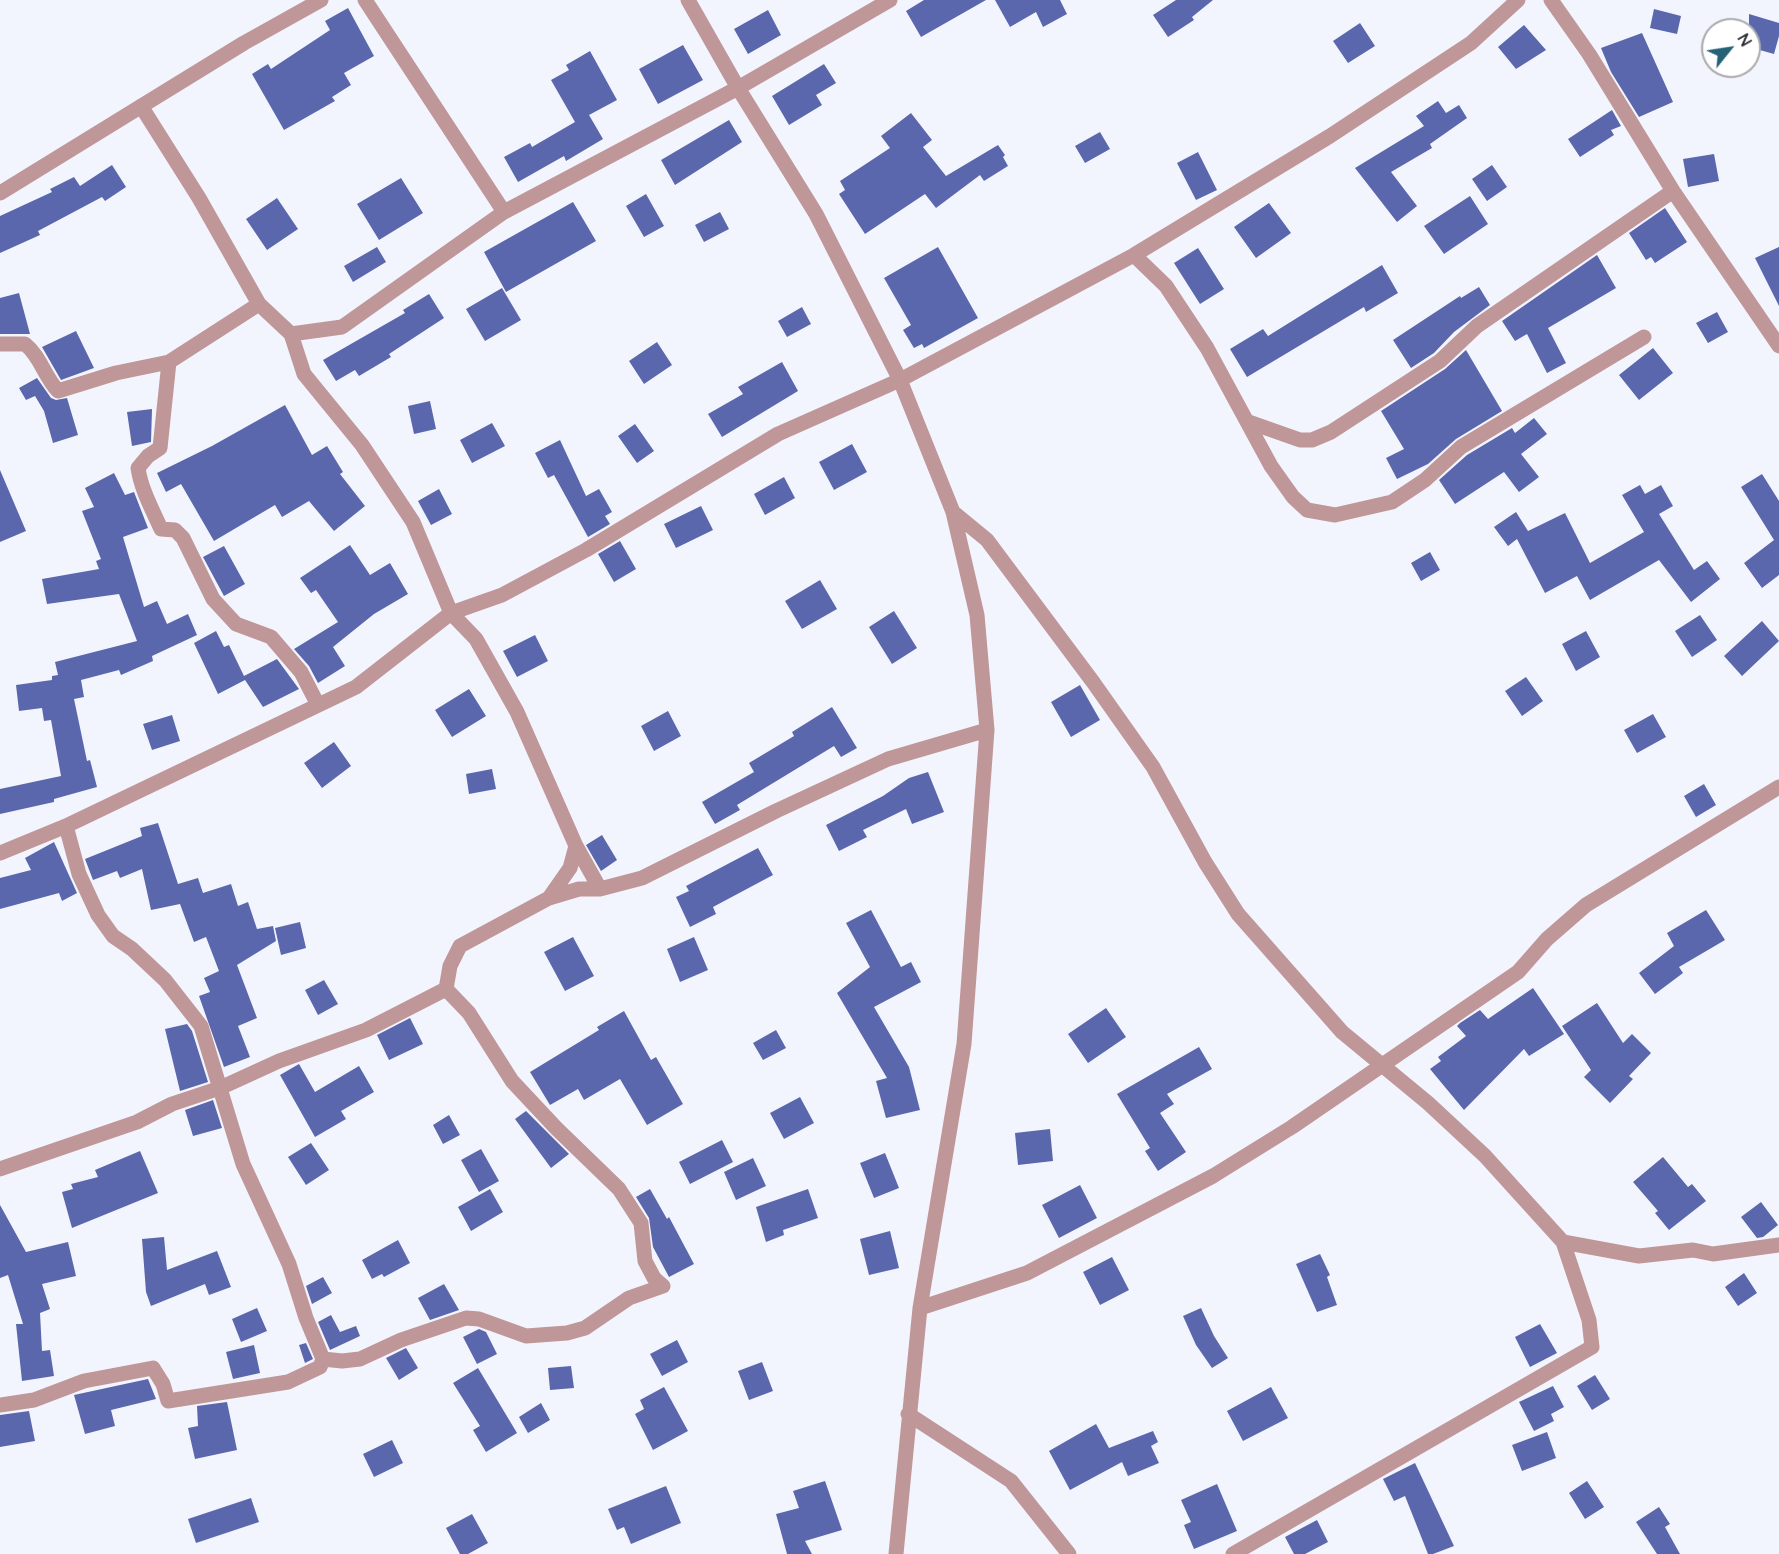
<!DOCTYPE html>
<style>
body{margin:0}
#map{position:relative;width:1779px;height:1554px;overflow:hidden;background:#f3f5fe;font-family:Quicksand,sans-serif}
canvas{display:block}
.north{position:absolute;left:1701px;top:18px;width:60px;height:60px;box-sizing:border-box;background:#fff;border:2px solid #aaaaac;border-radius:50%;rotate:60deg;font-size:16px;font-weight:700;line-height:24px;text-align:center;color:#2a2b2f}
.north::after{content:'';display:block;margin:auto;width:21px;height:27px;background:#246278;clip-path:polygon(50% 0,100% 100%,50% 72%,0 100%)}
</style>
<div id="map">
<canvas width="1779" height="1554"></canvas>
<div class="north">N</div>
</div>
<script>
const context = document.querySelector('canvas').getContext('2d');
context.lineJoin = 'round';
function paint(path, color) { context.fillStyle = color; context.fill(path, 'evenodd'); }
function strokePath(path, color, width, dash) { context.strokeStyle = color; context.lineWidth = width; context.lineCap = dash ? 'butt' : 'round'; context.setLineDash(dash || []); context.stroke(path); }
const building = new Path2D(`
 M924,0H986L921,37L906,11Z
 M995,0H1060L1067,14L1043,27L1036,12L1010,27Z
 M1176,0H1213L1192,17L1194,20L1168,37L1153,15Z
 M348,8L374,56L344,73L351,85L332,97L335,101L284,130L252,74L268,64L271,69L330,30L325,21Z
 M1654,9L1681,16L1677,34L1650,28Z
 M768,10L781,35L748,54L734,29Z
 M1749,14L1779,23V36L1774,54L1749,47Z
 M1360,23L1375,46L1348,63L1333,41Z
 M1524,25L1546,50L1516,69L1498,47Z
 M1642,33L1673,102L1639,117L1611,72L1601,48Z
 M683,45L703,80L658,104L639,69Z
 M590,51L617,100L589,115L603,139L566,161L564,156L518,182L504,157L530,143L532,147L575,122L551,80L569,70L566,65Z
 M824,64L836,83L816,95L822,105L789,125L772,96Z
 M1438,101L1446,113L1459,105L1467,118L1430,144L1432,148L1391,172L1417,206L1397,222L1355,168L1424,126L1416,116Z
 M1612,110L1621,126L1611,130L1614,135L1580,157L1568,139Z
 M911,113L932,140L923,147L946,176L998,145L1005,155L1003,157L1008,166L984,181L980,175L936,208L925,194L865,234L839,194L845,190L840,181L890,148L881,136Z
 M729,120L742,142L675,185L661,160Z
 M1100,132L1110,149L1085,163L1075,146Z
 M1198,152L1217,190L1196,200L1177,163Z
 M1714,154L1719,181L1688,187L1683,159Z
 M112,165L126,187L105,201L102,197L38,231L40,235L0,253V216L52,192L50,189L74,177L80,186Z
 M1492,165L1507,187L1487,201L1472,179Z
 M401,178L423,213L379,240L357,204Z
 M646,194L664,226L644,237L626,206Z
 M1470,196L1488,224L1444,254L1424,226Z
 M277,198L298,229L267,250L246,219Z
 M573,202L596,241L506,292L484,252Z
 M1269,203L1291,233L1256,258L1234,227Z
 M1665,208L1687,242L1655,263L1651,257L1646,260L1629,233Z
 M720,212L729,229L704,242L695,225Z
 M377,247L386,262L353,282L344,266Z
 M938,247L978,318L924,348L922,344L914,348L903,330L911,325L884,278Z
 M1779,247V306L1755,258Z
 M1198,248L1224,289L1200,304L1174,263Z
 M1597,255L1616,288L1548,328L1566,363L1547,373L1527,334L1515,341L1502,321Z
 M1382,265L1398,293L1366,312L1364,307L1247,377L1230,349L1263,329L1268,336Z
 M1479,287L1490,305L1454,332L1434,353L1411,368L1393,340L1460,296L1461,298Z
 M502,288L521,320L485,341L466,309Z
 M19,293L30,334H0V298Z
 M429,294L444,318L389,354L391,357L359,376L355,370L336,381L323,360L405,313L403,310Z
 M802,307L811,324L787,337L778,321Z
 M1717,312L1728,332L1708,343L1696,323Z
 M76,331L94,368L61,380L42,347Z
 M657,342L672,365L644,384L629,361Z
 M1653,348L1673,373L1639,400L1619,375Z
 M1466,350L1502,411L1456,439L1428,464L1397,479L1386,458L1404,449L1381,411L1445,369Z
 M782,362L798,391L722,437L708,414L743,394L738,387Z
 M37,378L51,398L56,400L67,398L78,435L53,443L44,411L35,396L26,400L19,388Z
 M430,401L436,429L414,434L408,406Z
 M285,405L312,455L327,446L343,472L340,474L365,506L334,531L309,501L282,517L275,505L214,541L181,484L166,492L157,473L212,446Z
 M152,409L151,442L132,446L127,412Z
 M1534,418L1547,434L1521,454L1539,477L1519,492L1504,472L1455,504L1439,480L1467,455L1512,428L1515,433Z
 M492,423L505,446L472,463L460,440Z
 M635,424L654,451L637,463L618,436Z
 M560,440L586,496L599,489L612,512L605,516L610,524L588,537L554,475L548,478L535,453Z
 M852,444L867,472L834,490L819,462Z
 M0,470L26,531L0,542Z
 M114,473L125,495L134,492L148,528L123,537L144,607L157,601L167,624L188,614L197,635L152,656L153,661L121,675L119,670L81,680L84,697L74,699L87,761L90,760L97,787L54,799V802L0,814V789L61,776L51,720L44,721L42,708L19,711L16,685L52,680V676L58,675L55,662L137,641L119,594L47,604L42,579L99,569L96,561L101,559L82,511L94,507L85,488Z
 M1762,474L1779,501V575L1762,588L1744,563L1774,540L1741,487Z
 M784,477L795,498L765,515L754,494Z
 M1640,485L1645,494L1661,485L1673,506L1659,514L1694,570L1707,561L1720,579L1691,602L1659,560L1590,600L1577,576L1545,593L1517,539L1508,546L1494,527L1516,512L1528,531L1565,513L1590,563L1644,532L1622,495Z
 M439,489L452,514L431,525L418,501Z
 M701,506L713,530L676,548L664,524Z
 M620,541L636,569L614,582L598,554Z
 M350,545L370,575L390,563L408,594L374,614L333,647L345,666L318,683L309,666L294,649L338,622L316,590L311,593L300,578Z
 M224,546L245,584L224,596L203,557Z
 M1430,552L1440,570L1421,581L1411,563Z
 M820,580L837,609L802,629L785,601Z
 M894,611L917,648L892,664L869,627Z
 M1700,615L1717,640L1692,657L1675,631Z
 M1762,621L1779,641L1742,676L1724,656Z
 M216,631L224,647L229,645L244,676L277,659L299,689L263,707L245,680L218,694L194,643Z
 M1586,631L1600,657L1576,671L1562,644Z
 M535,635L548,661L517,677L503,651Z
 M1526,677L1543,701L1522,716L1505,691Z
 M1080,685L1100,720L1071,737L1051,702Z
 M469,689L486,716L452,737L435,710Z
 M832,707L857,748L841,757L834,746L737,805L740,810L715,824L702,802L754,772L749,763L794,736L792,732Z
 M668,711L681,736L654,751L641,726Z
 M1653,714L1666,737L1637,753L1624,730Z
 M172,715L180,741L152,750L143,724Z
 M334,742L351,766L322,788L304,763Z
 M492,769L496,789L469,794L466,774Z
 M928,772L944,812L912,824L906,809L863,830L867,837L839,851L826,825L883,796L909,778Z
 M1704,784L1716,805L1696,817L1684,796Z
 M158,823L178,884L198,878L203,893L231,884L238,906L248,902L257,929L273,926L276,941L237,965L257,1018L238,1026L250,1057L224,1067L199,996L210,992L204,978L219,971L206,937L194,942L180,904L151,910L142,869L120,878L117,871L93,880L85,859L142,836L140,828Z
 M602,835L617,860L601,871L586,845Z
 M54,842L77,893L62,901L59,893L0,909V878L31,870L25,858Z
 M758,848L773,875L713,907L716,914L690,927L676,897L689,891L686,886Z
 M871,910L901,967L911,962L921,982L874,1007L909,1067L920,1110L886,1118L876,1081L887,1078L837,993L870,967L846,923Z
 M1706,910L1725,940L1679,967L1683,973L1655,994L1639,973L1674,946L1667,933Z
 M300,922L306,948L281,955L275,928Z
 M573,937L594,976L565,991L544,952Z
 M694,937L708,970L680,982L667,949Z
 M324,980L338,1004L318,1015L305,990Z
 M1533,988L1564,1034L1529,1056L1524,1049L1464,1110L1430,1069L1441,1061L1438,1057L1466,1036L1457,1026L1460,1023L1480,1010L1488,1019Z
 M1597,1003L1623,1043L1632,1034L1651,1053L1629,1076L1633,1079L1610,1103L1584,1077L1591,1070L1562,1026Z
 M1106,1008L1126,1037L1088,1063L1068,1034Z
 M624,1011L651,1060L656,1057L683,1104L647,1125L620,1079L584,1100L578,1089L550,1105L530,1072L599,1030L597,1027Z
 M410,1018L423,1044L389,1060L377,1035Z
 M187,1024L192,1031L208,1082L180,1091L165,1029Z
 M776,1030L786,1048L763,1060L753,1043Z
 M1199,1047L1212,1069L1167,1094L1174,1104L1160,1113L1186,1152L1158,1171L1145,1151L1150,1148L1117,1094Z
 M299,1064L315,1092L359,1066L374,1092L341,1111L346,1119L315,1137L280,1075Z
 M800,1097L814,1123L784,1139L770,1113Z
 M213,1100L222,1128L193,1136L185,1110Z
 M526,1111L569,1154L551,1168L515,1119Z
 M449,1115L460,1135L443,1144L433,1125Z
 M1050,1129L1053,1161L1018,1165L1015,1133Z
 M722,1140L733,1162L690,1184L679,1162Z
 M311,1143L329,1170L306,1185L288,1157Z
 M481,1149L499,1181L479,1192L461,1160Z
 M140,1151L158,1193L72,1228L62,1192L73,1189L71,1184L98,1177L95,1170Z
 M885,1153L899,1188L874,1198L860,1163Z
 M1663,1157L1688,1187L1692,1184L1706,1201L1669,1230L1655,1213L1658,1211L1633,1182Z
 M753,1158L766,1186L736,1200L724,1172Z
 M1080,1185L1097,1218L1059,1238L1042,1205Z
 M490,1189L503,1212L471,1231L458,1207Z
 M650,1189L667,1219L669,1217L694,1264L669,1277L653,1247L649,1218L636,1197Z
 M808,1189L818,1218L783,1230L784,1235L766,1242L756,1207Z
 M1761,1202L1778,1225L1763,1237L1757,1238L1741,1217Z
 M0,1205L26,1252L68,1242L76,1276L42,1284L50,1309L40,1313L42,1351L50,1350L54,1376L22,1381L16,1324H23L8,1275L0,1278Z
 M890,1231L899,1268L869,1275L860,1239Z
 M164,1237L167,1270L217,1251L231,1287L209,1295L205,1284L151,1306L146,1292L142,1239Z
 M398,1240L410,1263L384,1277L382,1274L372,1279L362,1260Z
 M1320,1254L1330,1275L1327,1277L1337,1305L1317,1312L1296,1264Z
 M1112,1257L1129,1290L1100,1305L1083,1272Z
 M1744,1273L1757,1293L1738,1306L1725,1287Z
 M323,1277L332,1293L312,1304L306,1286Z
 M444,1284L459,1310L430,1320L418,1298Z
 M257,1308L267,1331L241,1342L232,1319Z
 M1201,1308L1214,1336L1228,1358L1212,1368L1196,1345L1183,1316Z
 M331,1315L340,1332L356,1326L360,1336L330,1350L318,1322Z
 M1540,1324L1557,1353L1530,1367L1515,1337Z
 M479,1329L486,1332L497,1354L477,1364L463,1337Z
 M677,1340L688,1362L662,1376L650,1354Z
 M306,1343L313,1359L305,1363L299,1345Z
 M254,1345L260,1373L233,1379L226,1352Z
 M406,1348L418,1368L399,1380L386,1358Z
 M762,1362L773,1391L749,1400L738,1371Z
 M571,1366L574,1388L550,1390L548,1368Z
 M478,1368L517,1433L486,1452L473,1430L480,1426L453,1383Z
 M1595,1375L1610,1399L1592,1410L1577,1386Z
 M148,1379L156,1399L111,1410L115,1426L85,1434L74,1395Z
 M1553,1386L1564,1407L1551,1414L1554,1421L1534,1431L1519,1402Z
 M664,1387L688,1431L653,1450L635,1414L644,1409L640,1400Z
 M1271,1387L1288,1418L1243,1441L1227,1411Z
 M227,1402L237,1450L195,1459L188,1428L198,1426L197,1406Z
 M541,1403L550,1420L528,1433L519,1417Z
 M29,1411L35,1441L0,1447V1415Z
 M1096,1424L1109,1448L1153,1431L1158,1442L1151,1446L1159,1463L1128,1476L1122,1462L1070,1490L1049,1451Z
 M1547,1432L1556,1458L1522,1471L1512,1445Z
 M392,1440L403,1463L374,1477L363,1454Z
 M1415,1463L1454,1546L1433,1554H1428L1405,1496L1394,1501L1383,1479Z
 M825,1481L842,1530L805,1541L812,1554H787L776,1514L799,1508L793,1491Z
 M1587,1481L1604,1507L1585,1519L1569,1493Z
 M1217,1484L1237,1531L1194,1549L1184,1525L1191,1522L1181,1500Z
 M666,1486L681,1523L631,1544L624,1527L617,1530L608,1509Z
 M251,1498L259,1522L196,1543L188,1519Z
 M1659,1507L1670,1524L1665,1527L1680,1554H1657L1636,1522Z
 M472,1514L488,1543L468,1554H460L446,1528Z
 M1317,1520L1328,1542L1305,1554H1294L1285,1537Z`);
const minor = new Path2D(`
 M365,0L504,212
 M688,0L738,88L816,214L900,380L953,512L977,615L987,730L964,1044L920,1308L896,1554
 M1551,0L1589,54L1673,191L1779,346
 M141,106L199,198L259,304L291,334L304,374L362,445L413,522L451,613L476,639L517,712L576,846L600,889
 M0,193L244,43L321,0
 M1134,255L1166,286L1207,348L1271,466L1293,497L1307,510L1335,515L1392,502L1425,480L1461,447L1644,337
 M291,334L342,327L504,212L738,88L890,0
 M0,344H25C41,357 44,376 58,391L116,373L169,362L259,304
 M169,362L160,448L148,456L138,468C141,489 152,509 161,529L175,530L183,538L213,599L236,624L271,637L301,672L317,703
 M1249,422L1300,440H1312L1331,432L1440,361L1477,326L1673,191
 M953,512L987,540L1093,682L1153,767L1205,862L1238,914L1342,1032L1428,1103L1485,1156L1563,1242L1589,1320L1592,1347L1233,1554
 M0,853L66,826L356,687L451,613L502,595L586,550L778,434L900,380L1134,255L1330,136L1471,43L1518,0
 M549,898L570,868L576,846
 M446,989L469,1013L512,1081L556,1128L619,1189L641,1223L645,1261L654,1278L663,1286
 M0,1169L137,1122L172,1104L220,1088L279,1061L366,1030L446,989L450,966L460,946L549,898L579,889H600L642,878L776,811L888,759L987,730
 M1563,1242L1639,1256L1693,1250L1713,1254L1779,1245
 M920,1308L1027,1273L1213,1176L1292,1127L1518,972L1547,939L1586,905L1779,787
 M323,1359L342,1361L360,1359L401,1340L466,1318L479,1319L526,1336L567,1333L585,1328L629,1298L663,1286
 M0,1405L34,1400L84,1381L153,1368L163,1384L168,1401L288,1382L320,1367L323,1359L306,1318L289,1264L243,1164L201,1026L165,980L132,949L113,936L98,915L79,874L66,826
 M908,1414L1011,1481L1069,1554`);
paint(building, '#5a67ac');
strokePath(minor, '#c09798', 15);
</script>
